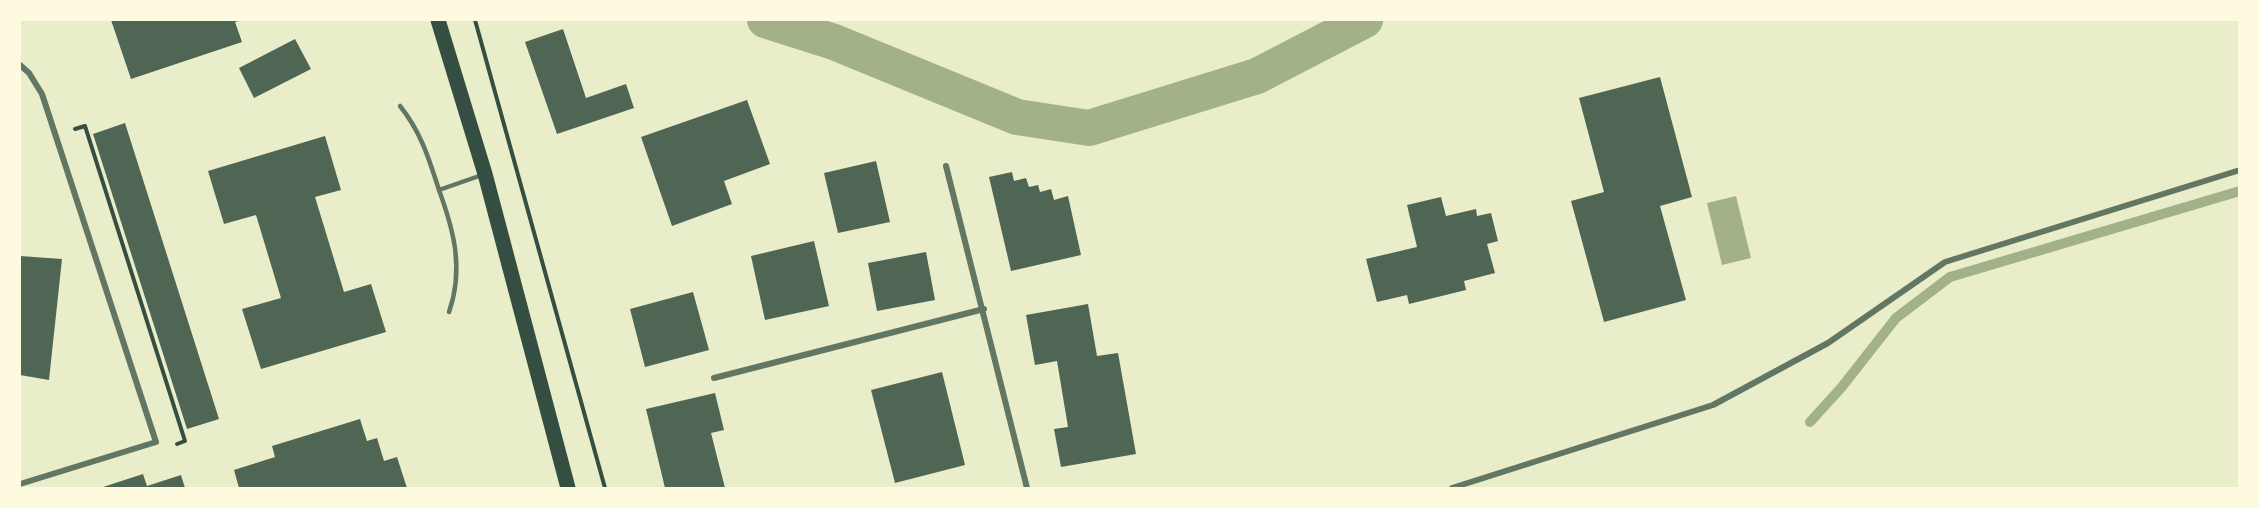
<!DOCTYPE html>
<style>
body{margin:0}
#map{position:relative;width:2259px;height:508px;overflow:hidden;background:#e9edc9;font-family:"Space Grotesk",sans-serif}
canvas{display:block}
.frame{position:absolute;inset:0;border:21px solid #fefae0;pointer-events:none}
</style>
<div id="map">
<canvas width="2259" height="508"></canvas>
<div class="frame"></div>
</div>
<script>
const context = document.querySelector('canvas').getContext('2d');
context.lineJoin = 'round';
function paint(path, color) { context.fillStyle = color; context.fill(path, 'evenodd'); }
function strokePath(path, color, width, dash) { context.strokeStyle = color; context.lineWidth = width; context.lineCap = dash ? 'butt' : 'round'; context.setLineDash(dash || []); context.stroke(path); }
const water = new Path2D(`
 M1736,196L1751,258L1722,265L1707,203Z`);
const stream = new Path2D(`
 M1810,422L1841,388L1896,318L1950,277L2240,191`);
const canal = new Path2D(`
 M765,20L834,42L1017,117L1089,128L1257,76L1365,20`);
const building = new Path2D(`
 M111,20H243L235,22L242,42L131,79Z
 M563,29L586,98L626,84L634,108L557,134L525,42Z
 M295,39L311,69L254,98L239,68Z
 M1660,77L1692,197L1660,206L1686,300L1604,322L1571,201L1604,192L1579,98Z
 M747,100L770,164L724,181L732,204L672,226L641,137Z
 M125,123L219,419L187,429L93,134Z
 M325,136L341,190L315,197L344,292L371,284L386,332L261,369L242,309L281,298L256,215L224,224L208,171Z
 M876,161L890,222L838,233L824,173Z
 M1012,172L1014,181L1026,178L1029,187L1038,185L1040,192L1051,189L1054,200L1068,196L1081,255L1011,271L989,177Z
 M1441,197L1446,216L1476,209L1477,216L1491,213L1498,241L1487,244L1495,273L1464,281L1466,290L1409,304L1407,295L1377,302L1366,259L1417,247L1407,205Z
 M814,241L829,306L765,320L751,256Z
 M926,252L935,300L877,311L868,263Z
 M20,256L62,259L49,380L20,375Z
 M693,292L709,350L645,367L630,309Z
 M1088,304L1097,356L1118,353L1136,454L1061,467L1054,429L1068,427L1057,361L1035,365L1026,315Z
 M942,372L965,465L895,483L871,390Z
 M715,393L724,430L711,433L725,488H665L646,409Z
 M360,419L367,441L377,438L384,461L397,457L407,488H239L234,470L275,457L272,446Z
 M143,474L147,486L181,475L185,488H100Z`);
const path = new Path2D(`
 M475,20L605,488
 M75,129L85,126L185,441L177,444`);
const service = new Path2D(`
 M400,106C421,132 429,159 439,190L482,175
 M439,190C454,231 464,269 449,312`);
const minor = new Path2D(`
 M20,65L29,73L42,94L156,442L20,484
 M946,166L1027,488
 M714,378L984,309
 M1452,488L1713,405L1828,343L1945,262L2240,170`);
const primary = new Path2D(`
 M438,20L485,174L568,488`);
paint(water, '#a3b18a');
strokePath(stream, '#a3b18a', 10);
strokePath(canal, '#a3b18a', 36);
paint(building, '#4f6655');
strokePath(path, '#344e41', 4);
strokePath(service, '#617663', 4.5);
strokePath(minor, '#617663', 6);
strokePath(primary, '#344e41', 15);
</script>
